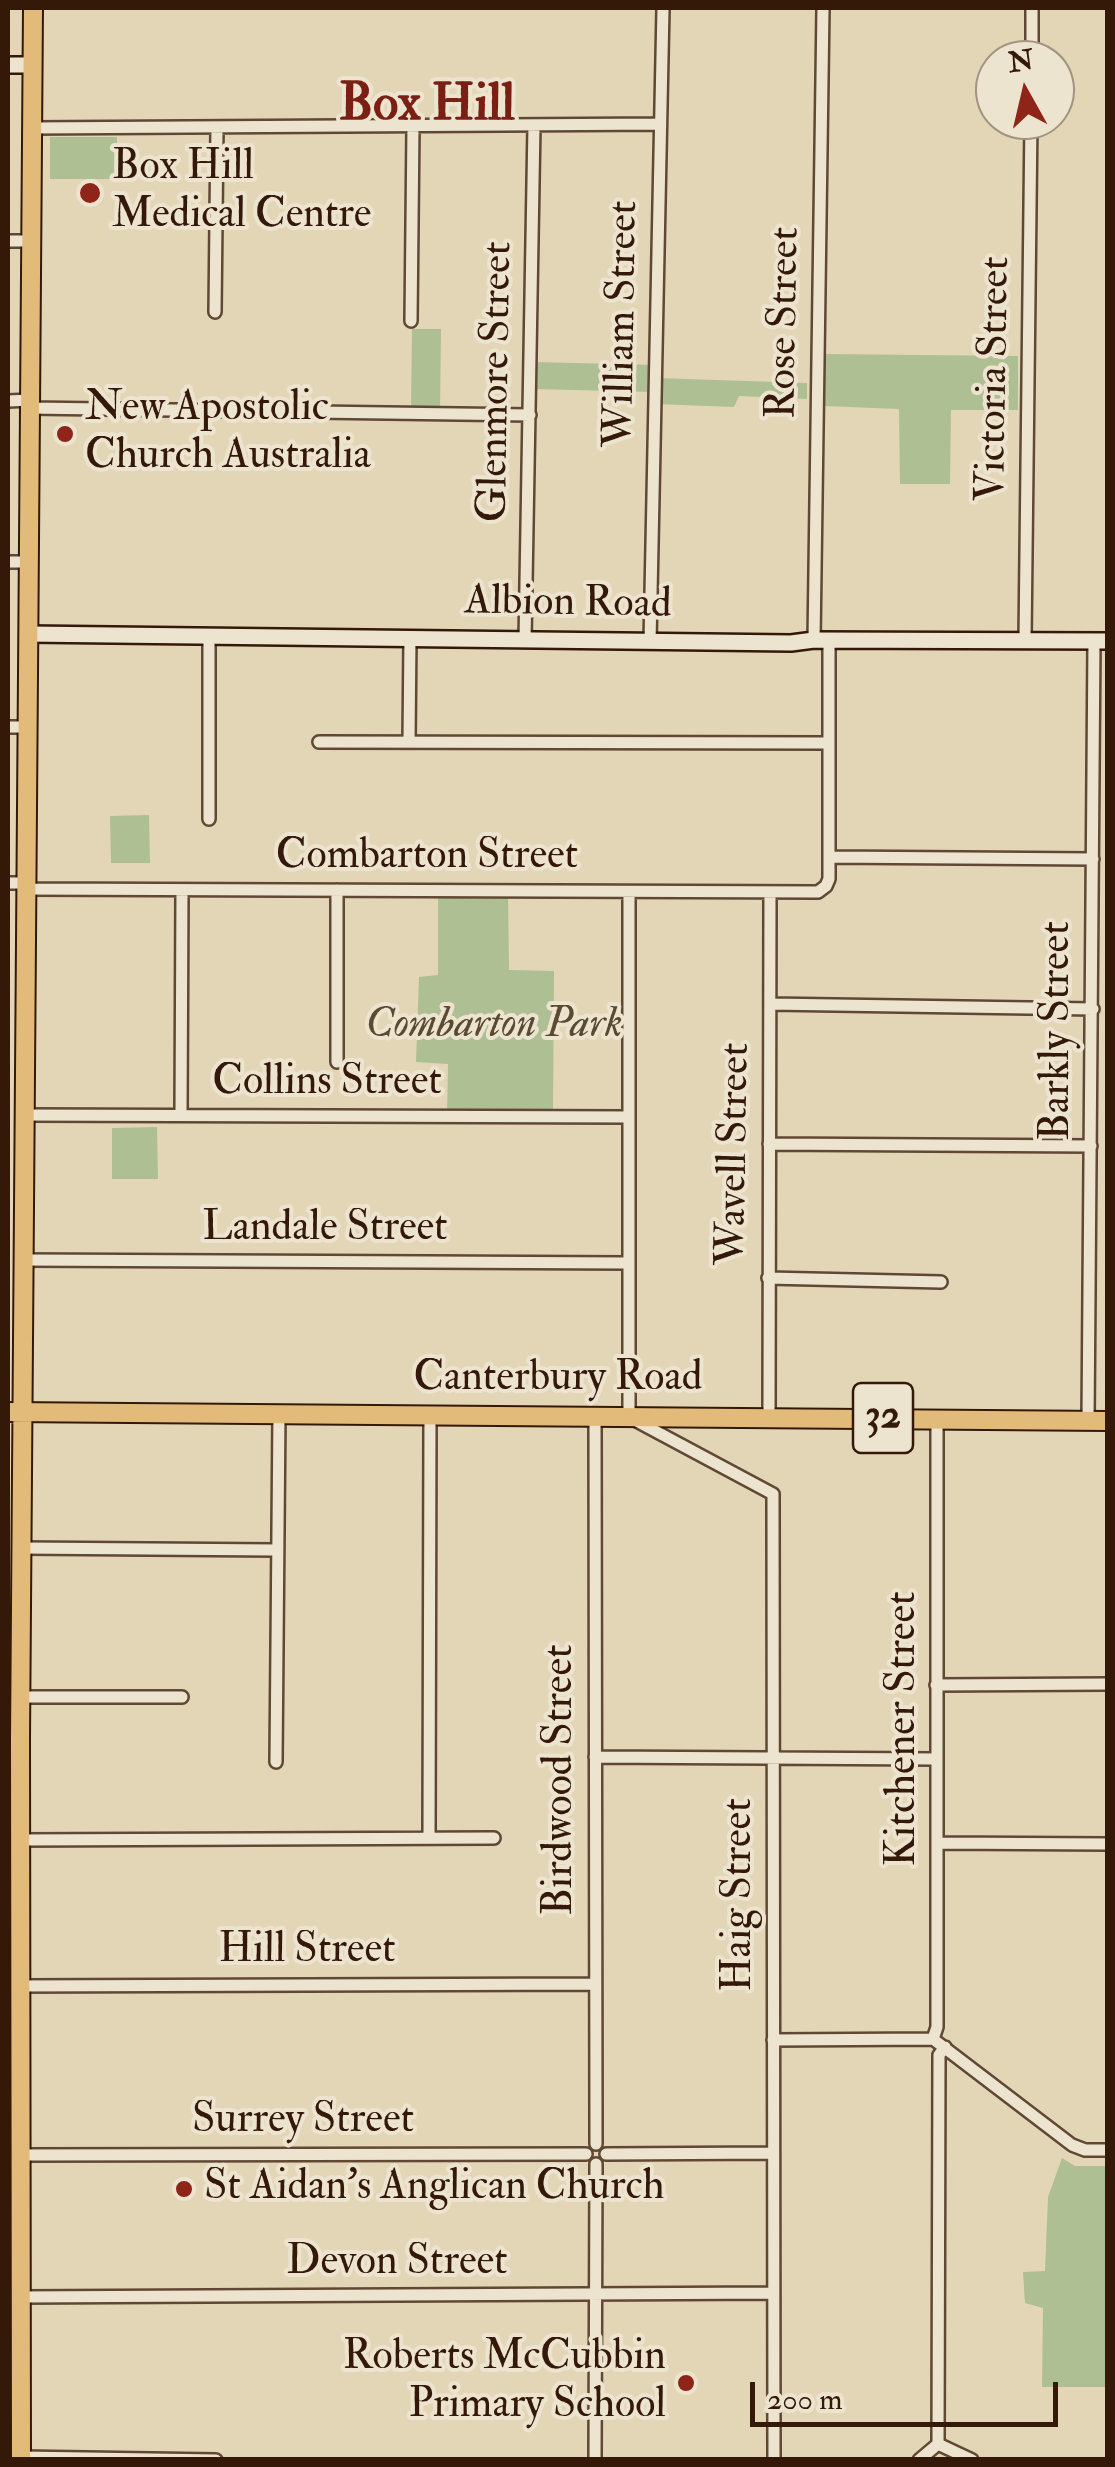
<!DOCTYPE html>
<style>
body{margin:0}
#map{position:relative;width:1115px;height:2467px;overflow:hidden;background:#e3d6b6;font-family:"IM FELL Double Pica",serif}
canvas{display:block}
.frame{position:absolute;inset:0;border:10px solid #341808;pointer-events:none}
.north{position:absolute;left:975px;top:40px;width:100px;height:100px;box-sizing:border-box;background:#ede4d0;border:2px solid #a39280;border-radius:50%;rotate:352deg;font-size:28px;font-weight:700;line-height:40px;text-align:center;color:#341808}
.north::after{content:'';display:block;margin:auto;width:35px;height:45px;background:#8f2418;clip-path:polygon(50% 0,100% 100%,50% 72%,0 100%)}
.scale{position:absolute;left:750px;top:2382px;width:308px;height:45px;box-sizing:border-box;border:5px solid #341808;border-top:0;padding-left:12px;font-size:30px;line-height:35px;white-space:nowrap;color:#341808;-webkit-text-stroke:8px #ede4d0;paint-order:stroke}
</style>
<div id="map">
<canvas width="1115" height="2467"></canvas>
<div class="frame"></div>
<div class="north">N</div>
<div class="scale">200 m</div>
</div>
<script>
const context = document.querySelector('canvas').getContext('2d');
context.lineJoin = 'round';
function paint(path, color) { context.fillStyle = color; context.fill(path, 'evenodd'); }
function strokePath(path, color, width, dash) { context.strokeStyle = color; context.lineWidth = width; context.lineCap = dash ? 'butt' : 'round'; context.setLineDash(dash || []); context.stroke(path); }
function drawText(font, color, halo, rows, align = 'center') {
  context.font = font + ' "IM FELL Double Pica",serif'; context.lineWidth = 8; context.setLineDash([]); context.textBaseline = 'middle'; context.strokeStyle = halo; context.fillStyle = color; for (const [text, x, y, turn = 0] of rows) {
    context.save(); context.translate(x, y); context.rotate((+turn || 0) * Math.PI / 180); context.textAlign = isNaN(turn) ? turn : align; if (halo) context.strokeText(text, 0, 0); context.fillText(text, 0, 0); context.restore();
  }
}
const green = new Path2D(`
 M50,137H117V179H50Z
 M412,329H441L440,411L411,410Z
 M825,354L1018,356V410H951L950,484H900L899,409L824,406Z
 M534,362L655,365L656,378L807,383V399L739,396L734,407L655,404L654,392L533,389Z
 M149,815L150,863H111L110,816Z
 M438,891H508L509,970L554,971L553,1117H447L448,1064L416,1062L419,977L438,975Z
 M157,1127L158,1179H112V1128Z
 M1062,2158L1075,2166H1107V2387H1042L1043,2308L1025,2303L1023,2272L1045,2271L1048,2197Z`);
const street = new Path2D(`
 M1032,60V8
 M31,128L660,124
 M8,241H31
 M215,312L217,127
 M411,321L413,126
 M8,401L30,400
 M30,408L530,415
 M8,562H28
 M1025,639L1031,120
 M525,640L534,125
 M814,640L823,8
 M650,642L663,8
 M8,727H28
 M319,742L828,743
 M409,742L410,637
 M209,819V637
 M829,857L1093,859
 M8,883H26
 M26,889L818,892L826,886L829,879V641
 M629,892V1417L773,1494L774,2460
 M770,1004L1093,1009
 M337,1062V890
 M25,1115L628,1117
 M181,1115L182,890
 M769,1144L1091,1146
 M23,1260L627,1263
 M768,1278L941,1282
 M595,1416L596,2144
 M769,1416L770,892
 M1088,1421L1094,641
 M21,1548L276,1550
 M936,1685L1108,1684
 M20,1697H182
 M595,1757L936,1759
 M276,1762L279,1413
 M429,1838L430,1414
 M19,1840L494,1838
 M938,1843L1108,1844
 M19,1986L595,1984
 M933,2039L937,2027V1418
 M773,2040L933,2039L1072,2145L1085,2150H1108
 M606,2154L773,2153
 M20,2155L586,2154
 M20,2297L773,2293
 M938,2444L939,2055L945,2047
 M938,2444L972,2460
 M21,2457L216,2460
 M595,2460L596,2164
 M919,2460L938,2444`);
const secondary = new Path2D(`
 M8,65H33
 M28,634L791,643L814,640L1108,641`);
const primary = new Path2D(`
 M8,1412L1108,1421
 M21,2460L20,1738L33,8`);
const markers = [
 [90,193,12,"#8f2418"],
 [65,434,10,"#8f2418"],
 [184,2189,10,"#8f2418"],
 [686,2383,10,"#8f2418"]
];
const shields = [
 [883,1418,60]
];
const shieldNames = [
 ["32",883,1418]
];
const poiNames = [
 ["Box Hill",112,169],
 ["Medical Centre",112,217],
 ["New Apostolic",85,410],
 ["Church Australia",85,458],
 ["St Aidan's Anglican Church",204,2189],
 ["Roberts McCubbin",666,2359,"right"],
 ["Primary School",666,2407,"right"]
];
const streetNames = [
 ["Rose Street",786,323,-89],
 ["William Street",624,324,-89],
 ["Victoria Street",996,379,-89],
 ["Glenmore Street",498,382,-89],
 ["Albion Road",568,605,1],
 ["Combarton Street",427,858],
 ["Barkly Street",1059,1031,-90],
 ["Collins Street",327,1084],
 ["Wavell Street",736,1154,-89],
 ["Landale Street",325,1230],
 ["Canterbury Road",558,1380],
 ["Kitchener Street",905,1729,-90],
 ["Birdwood Street",562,1780,-90],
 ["Haig Street",741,1895,-90],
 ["Hill Street",307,1952],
 ["Surrey Street",303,2122],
 ["Devon Street",397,2264]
];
const parkNames = [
 ["Combarton Park",494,1027]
];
const districtNames = [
 ["Box Hill",427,108]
];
paint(green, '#aebf93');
strokePath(street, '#604834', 16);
strokePath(secondary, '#341808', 20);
strokePath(primary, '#341808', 22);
strokePath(street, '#ede4d0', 11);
strokePath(secondary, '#ede4d0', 15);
strokePath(primary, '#e2bb7b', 18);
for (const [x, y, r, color] of markers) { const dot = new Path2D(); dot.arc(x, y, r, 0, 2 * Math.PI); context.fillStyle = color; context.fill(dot); strokePath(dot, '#ede4d0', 4); }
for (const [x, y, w] of shields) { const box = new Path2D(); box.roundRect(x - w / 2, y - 35, w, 70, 8); context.fillStyle = '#ede4d0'; context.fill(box); strokePath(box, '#341808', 2.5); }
drawText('bold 40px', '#341808', null, shieldNames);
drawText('42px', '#341808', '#ede4d0', poiNames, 'left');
drawText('42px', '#341808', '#ede4d0', streetNames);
drawText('italic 42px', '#594a32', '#ede4d0', parkNames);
drawText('bold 52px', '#7a1f14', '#ede4d0', districtNames);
</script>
